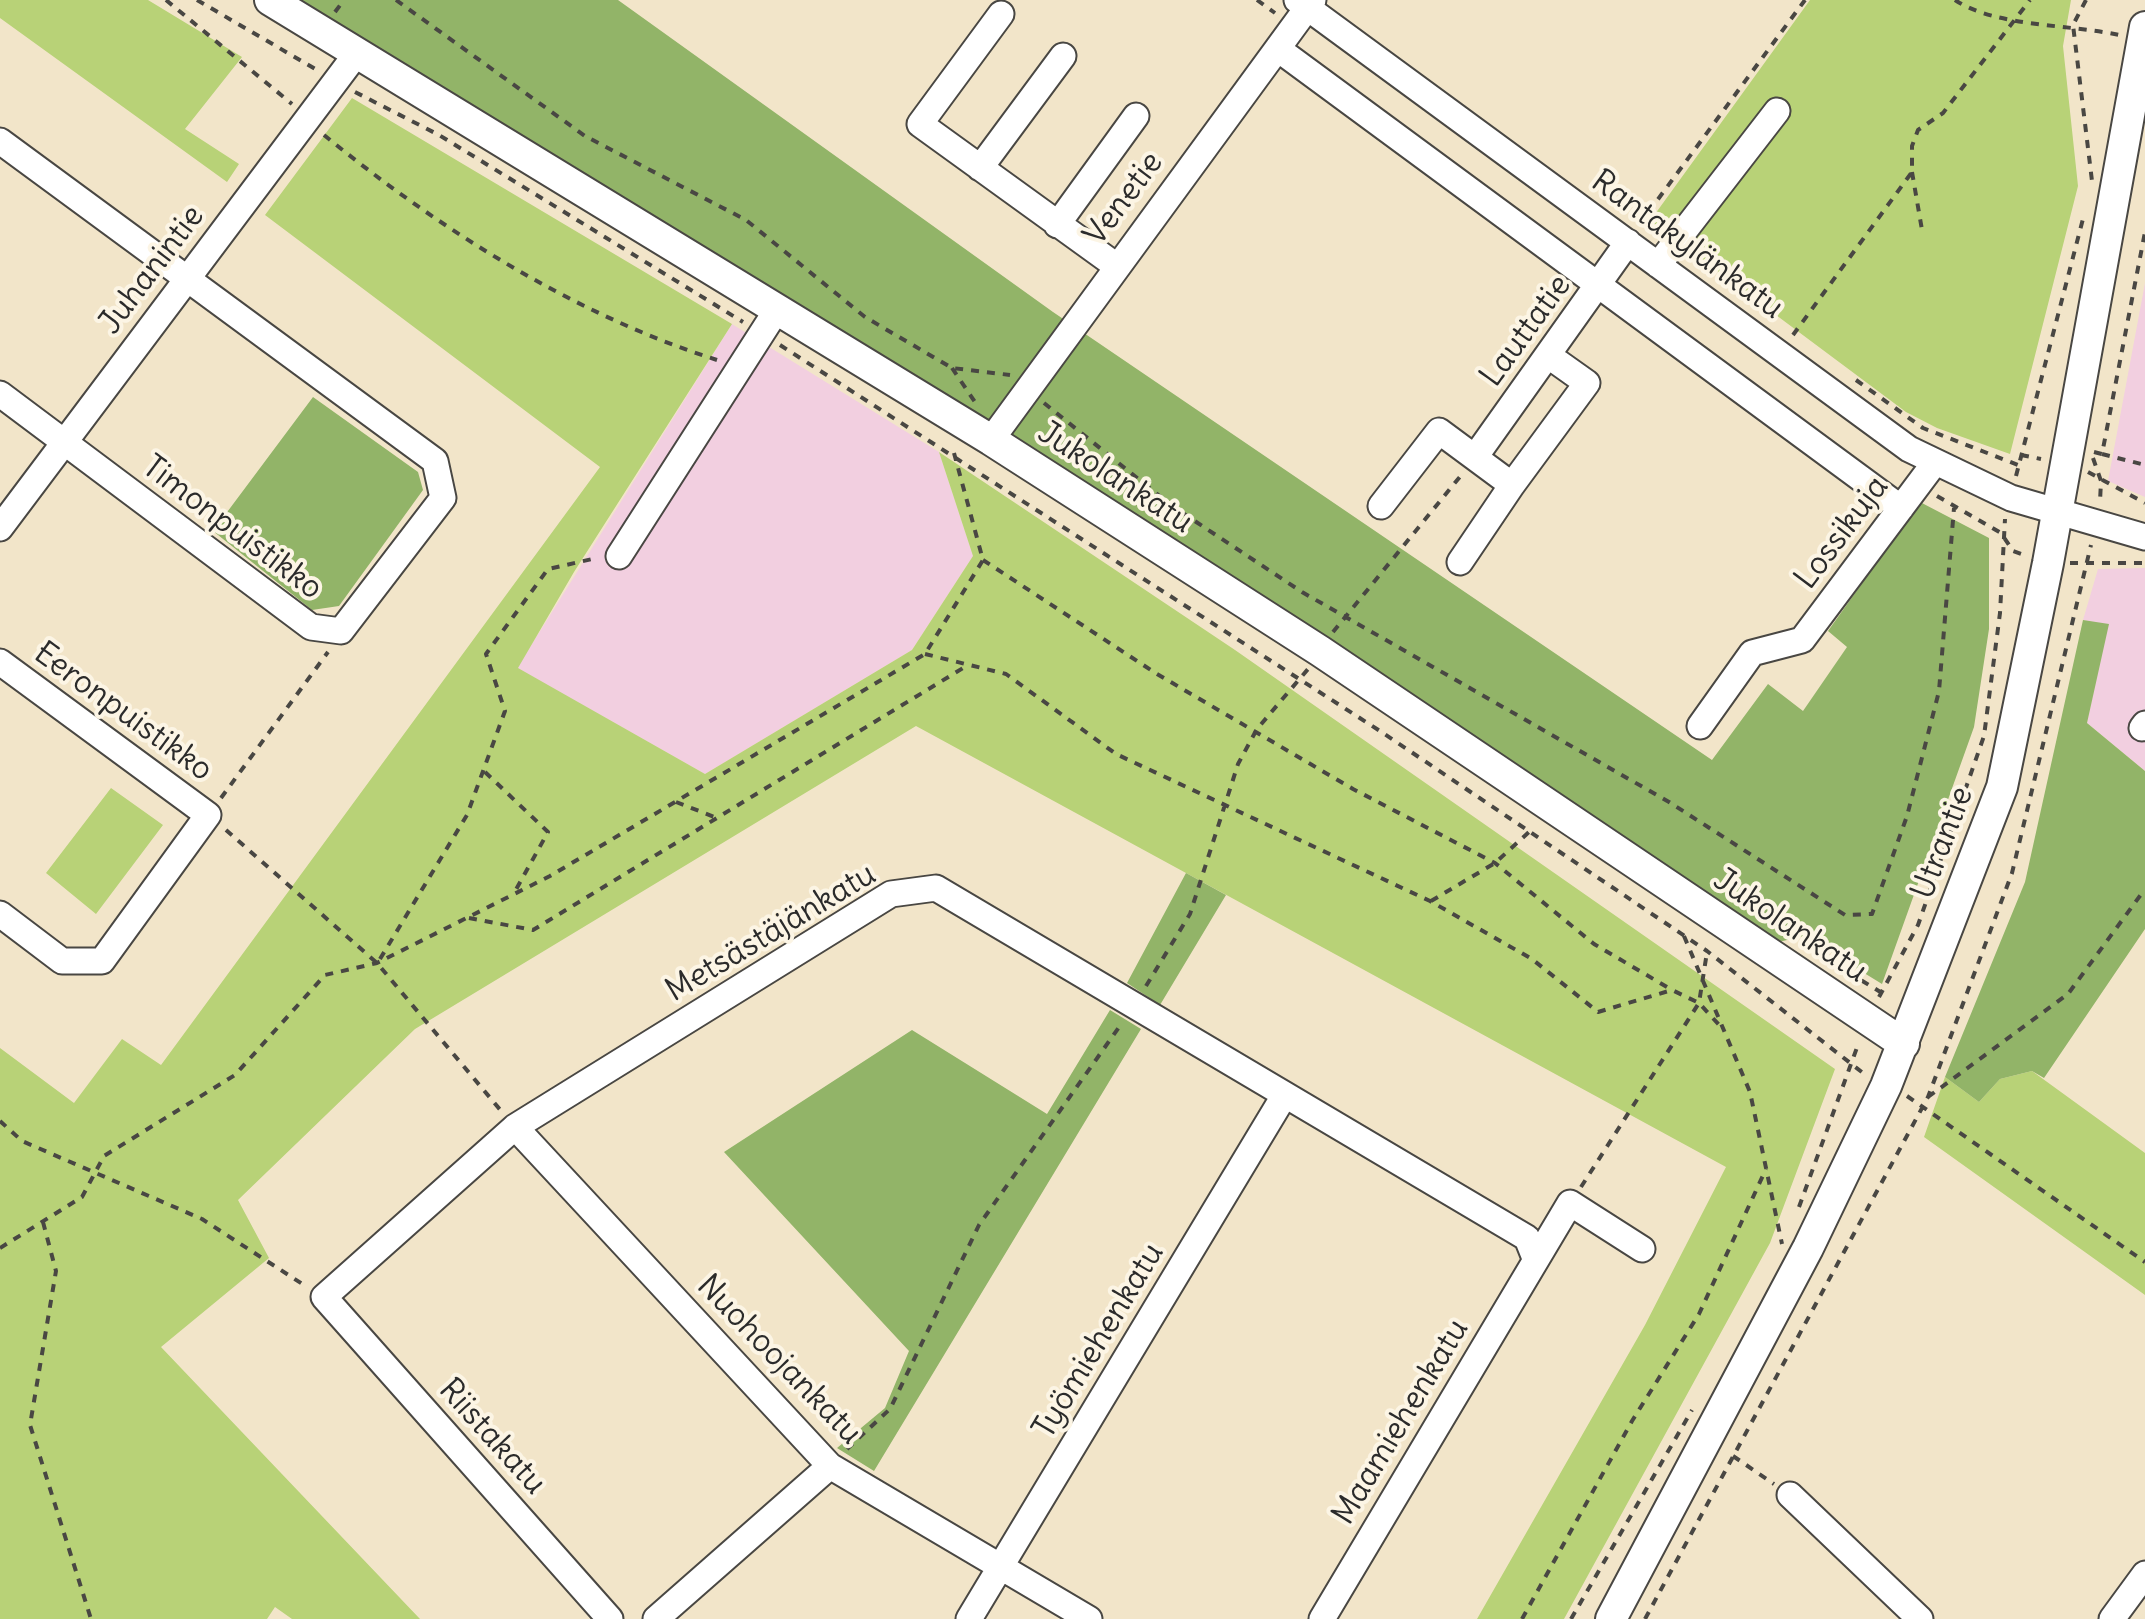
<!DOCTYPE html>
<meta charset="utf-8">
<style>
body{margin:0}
canvas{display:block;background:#f2e5c9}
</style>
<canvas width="2145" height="1619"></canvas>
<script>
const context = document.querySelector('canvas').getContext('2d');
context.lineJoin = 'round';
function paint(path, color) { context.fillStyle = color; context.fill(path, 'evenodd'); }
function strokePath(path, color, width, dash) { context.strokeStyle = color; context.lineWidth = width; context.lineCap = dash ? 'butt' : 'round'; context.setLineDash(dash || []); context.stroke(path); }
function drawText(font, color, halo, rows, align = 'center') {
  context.font = font + ' Delius,sans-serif'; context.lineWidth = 8; context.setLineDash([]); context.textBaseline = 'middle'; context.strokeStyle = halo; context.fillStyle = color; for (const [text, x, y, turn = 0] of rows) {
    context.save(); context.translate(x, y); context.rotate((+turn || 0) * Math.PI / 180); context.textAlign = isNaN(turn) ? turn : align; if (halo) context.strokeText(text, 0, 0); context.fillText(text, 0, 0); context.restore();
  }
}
const built = new Path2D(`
 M2145,283V497L2108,481Z
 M732,324L939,452L973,556L912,650L705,774L517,668Z
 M2145,568V771L2087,723L2108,625L2083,620L2098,569Z`);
const green = new Path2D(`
 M0,0H148L242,57L185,129L239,164L227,182L0,18Z
 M1810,0H2071L2063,46L2078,186L2010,454L1937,428L1906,412L1650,221Z
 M352,98L732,324L574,572L518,668L705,774L912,650L973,556L939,452L1235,650L1835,1069L1770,1243L1564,1619H1477L1645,1325L1726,1167L916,726L415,1029L238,1200L269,1258L161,1347L420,1619H292L275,1607L267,1619H0V1048L74,1103L122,1039L161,1065L600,467L265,215Z
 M111,788L163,825L96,914L46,873Z
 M2032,1071L2145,1153V1295L1924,1137L1945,1077L1979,1102L2000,1079Z`);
const forest = new Path2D(`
 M288,0H618L1053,312L1712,760L1768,684L1803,711L1847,647L1828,631L1920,502L1989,538V629L1974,727L1882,984L1804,936L1770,944Z
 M313,397L418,472L423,490L339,606L312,610L213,531Z
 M2083,620L2109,624L2087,723L2145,771V929L2044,1078L2032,1071L2000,1079L1979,1102L1945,1077L2025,882Z
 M1186,873L1226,895L1160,1005L1127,983Z
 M1110,1010L1141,1029L874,1471L837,1448L885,1408L909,1351L724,1152L912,1030L1047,1114Z`);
const path = new Path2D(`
 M166,0L292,104
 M197,0L317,70
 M396,0L585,136L746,220L865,317L952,368L1010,375
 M1257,0L1275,13
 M1955,0C1995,27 2069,24 2119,35
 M2086,0L2073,25L2092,181
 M335,12L344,0
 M355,92L439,135L743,322
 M324,135C439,229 575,315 717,360
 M1912,172L1922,230
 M1639,225L1805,0
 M1793,335L1912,172V146L1918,130L1943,113L2030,0
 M780,345L1380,731L1707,951L1863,1073
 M952,368L975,402
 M1856,380L1923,428L2018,465
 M1044,403L1172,506L1302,592L1669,802L1845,915L1872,914L1907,816L1939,691L1954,508
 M2094,452L2102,454L2145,232
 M2102,454L2145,465
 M2021,455L2041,459
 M2093,458L2101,481L2100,502
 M2088,472L2145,503
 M2016,476L2084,215
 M1937,496L2001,533L2013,551L2027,556
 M983,560L1157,674L1353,789L1495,863L1594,944L1672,990
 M2070,563H2145
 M1333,632L1463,473
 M925,654L1006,674L1116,754L1430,901L1532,959L1598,1012L1672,990L1699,1003L1721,1027
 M485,772L548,832L513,895
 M221,798L328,652
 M676,802L717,818
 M226,830L377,963L502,1112
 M1431,901L1495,863L1529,832
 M469,918L533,930L968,665
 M1684,936L1750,1092L1782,1244
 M1807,947L1882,993
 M380,959L467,815L505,711L486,654L548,569L597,558
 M1146,986L1190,914L1238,764L1257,729L1308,669
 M1879,997L1918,925L1984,736L2000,613L2005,519
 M1907,1096L2145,1262
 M1928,1097L2068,994L2145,889
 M0,1121L22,1141L202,1219L307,1287
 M1581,1187L1699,1003L1707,952
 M1799,1207L1859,1042
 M43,1222L56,1271L30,1425L91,1619
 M0,1248L82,1197L104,1156L235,1075L325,975L377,963L550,876L925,654L983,560L954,453
 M847,1449L890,1409L979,1225L1122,1023
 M1733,1456L1774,1484
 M1522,1619L1632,1421L1699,1314L1766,1169
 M1571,1619L1692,1410
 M1645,1619L1928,1097L2012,873L2091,545`);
const minor = new Path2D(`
 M1297,0L1909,449L2011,498L2145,537
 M1001,14L920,124L1115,265
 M1278,49L1901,508
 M0,141L435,461L443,498L341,631L311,627L0,394
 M980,168L1063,56
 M1057,225L1136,116
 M1658,265L1777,111
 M991,440L1313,0
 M1475,457L1628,242
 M1381,506L1439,431L1512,485L1587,383L1549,356
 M0,528L357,53
 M619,556L778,308
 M1460,562L1512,485
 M0,662L208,815L102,961H62L0,914
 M1700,726L1752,653L1802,640L1933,465
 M2142,728L2145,724
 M515,1127L830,1466L1089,1619
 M1790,1495L1920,1619
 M610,1619L324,1297L515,1127L891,894L936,888L1527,1238L1535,1258
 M656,1619L830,1466
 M969,1619L1284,1096
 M1322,1619L1570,1203L1642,1249
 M2112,1619L2145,1574`);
const major = new Path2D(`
 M270,0L991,440L1320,651L1904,1044
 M1611,1619L1808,1248L1886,1086L2002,787L2048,563L2145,27`);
const streetNames = [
 ["Venetie",1124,199,-53],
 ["Rantakylänkatu",1687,245,36],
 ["Juhanintie",152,270,-53],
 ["Lauttatie",1526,331,-54],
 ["Jukolankatu",1115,478,33],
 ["Timonpuistikko",232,528,37],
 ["Lossikuja",1842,533,-53],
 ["Eeronpuistikko",123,712,36],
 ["Utrantie",1943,843,-69],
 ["Jukolankatu",1790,926,34],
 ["Metsästäjänkatu",771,933,-31],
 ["Työmiehenkatu",1099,1341,-59],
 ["Nuohoojankatu",779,1360,46],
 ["Maamiehenkatu",1401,1422,-59],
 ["Riistakatu",492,1437,48]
];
paint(built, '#f2cfe0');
paint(green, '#b8d277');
paint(forest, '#92b468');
strokePath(minor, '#494743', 29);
strokePath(major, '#494743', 34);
strokePath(path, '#494743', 4, [8, 8]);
strokePath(minor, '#fff', 25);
strokePath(major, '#fff', 30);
drawText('32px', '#2b2b2b', '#fcf5e5', streetNames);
</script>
